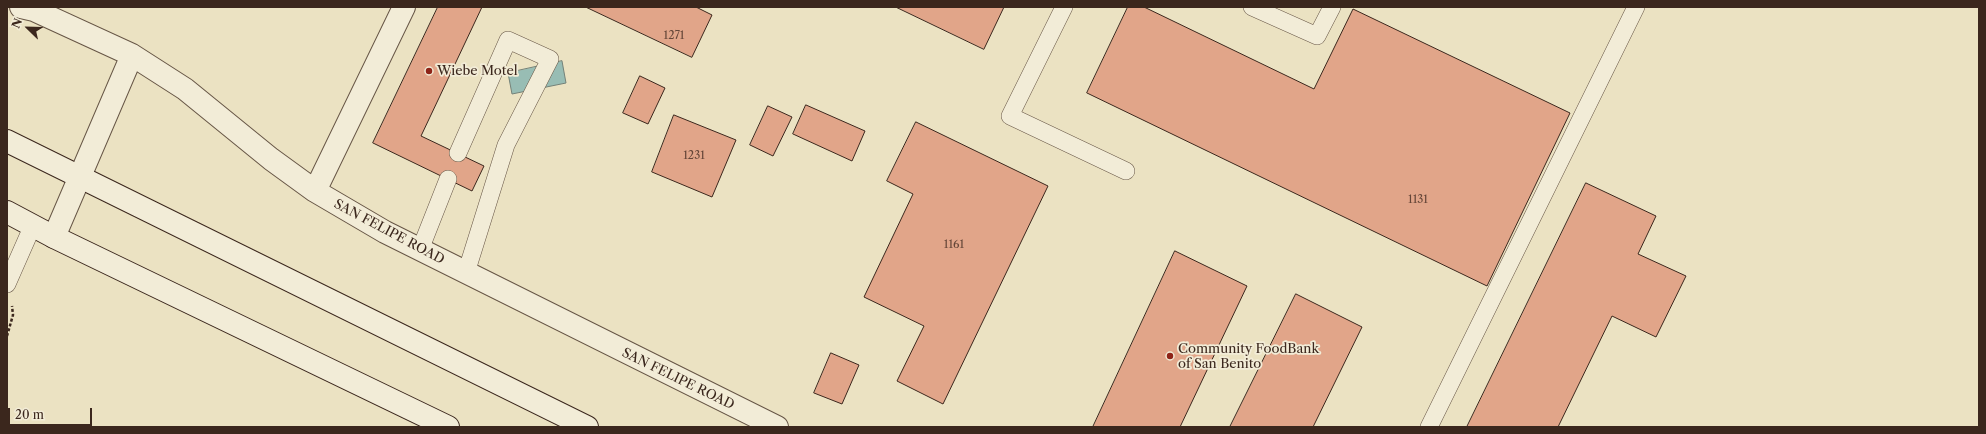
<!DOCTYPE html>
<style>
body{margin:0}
#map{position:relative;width:1986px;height:434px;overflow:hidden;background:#ebe2c2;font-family:"Libre Caslon Text",serif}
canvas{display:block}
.frame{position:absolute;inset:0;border:8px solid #3b271d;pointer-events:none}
.north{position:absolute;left:8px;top:8px;width:40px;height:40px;-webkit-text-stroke:3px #f2ecd7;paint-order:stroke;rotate:293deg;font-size:11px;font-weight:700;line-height:16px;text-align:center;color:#3b271d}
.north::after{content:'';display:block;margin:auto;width:14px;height:18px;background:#3b271d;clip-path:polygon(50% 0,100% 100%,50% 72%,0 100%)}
.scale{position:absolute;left:8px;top:408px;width:84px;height:18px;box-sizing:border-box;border:2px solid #3b271d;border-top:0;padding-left:5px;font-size:12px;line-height:14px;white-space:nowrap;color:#3b271d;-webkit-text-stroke:3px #f2ecd7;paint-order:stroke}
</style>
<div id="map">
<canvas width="1986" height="434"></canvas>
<div class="frame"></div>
<div class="north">N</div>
<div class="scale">20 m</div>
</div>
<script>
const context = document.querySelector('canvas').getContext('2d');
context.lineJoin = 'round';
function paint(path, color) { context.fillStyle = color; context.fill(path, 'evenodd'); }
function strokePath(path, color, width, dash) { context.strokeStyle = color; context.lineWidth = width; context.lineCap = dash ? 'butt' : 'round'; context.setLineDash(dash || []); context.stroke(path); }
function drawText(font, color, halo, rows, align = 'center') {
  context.font = font + ' "Libre Caslon Text",serif'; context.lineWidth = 3.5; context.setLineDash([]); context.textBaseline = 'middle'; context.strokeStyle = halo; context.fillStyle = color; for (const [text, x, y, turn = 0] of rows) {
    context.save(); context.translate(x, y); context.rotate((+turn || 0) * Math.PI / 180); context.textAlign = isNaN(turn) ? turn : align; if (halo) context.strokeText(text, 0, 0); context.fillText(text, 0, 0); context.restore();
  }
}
const water = new Path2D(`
 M562,61L566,83L512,94L508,73Z`);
const building = new Path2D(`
 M438,7H482L421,136L484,166L472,191L373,143Z
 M586,7H696L712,15L692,57Z
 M896,7H1004L984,49Z
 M1128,7H1144L1314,89L1353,9L1570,113L1487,286L1087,93Z
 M640,76L665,88L648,124L623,113Z
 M806,105L865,131L852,161L793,134Z
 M768,106L792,117L773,156L750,145Z
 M674,115L736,140L712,197L652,172Z
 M916,122L1048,186L943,404L897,381L924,326L864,297L913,194L887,181Z
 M1586,183L1656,216L1638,254L1686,276L1656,337L1612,316L1558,427H1467Z
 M1175,251L1247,286L1180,427H1093Z
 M1296,294L1362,327L1313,427H1230Z
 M831,353L859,365L842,404L814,393Z`);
const path = new Path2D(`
 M7,336L13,315L12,306`);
const service = new Path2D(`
 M1064,7L1010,116L1126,171
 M1252,7L1317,36L1332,7
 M458,153L508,40L550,59L506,145L466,273
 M420,250L448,179
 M7,284L33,225
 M1429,427L1636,7`);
const minor = new Path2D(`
 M21,7L34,10L132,55L185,89L271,159L315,191L385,232L777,427
 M315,191L404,7
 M54,237L132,55`);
const secondary = new Path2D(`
 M7,141L587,427
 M7,212L54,237L448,427`);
const markers = [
 [429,71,4,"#8f2418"],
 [1170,356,4,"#8f2418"]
];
const numberNames = [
 ["1271",674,36],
 ["1231",694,156],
 ["1131",1418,200],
 ["1161",954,245]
];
const poiNames = [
 ["Wiebe Motel",437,71],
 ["Community FoodBank",1178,349],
 ["of San Benito",1178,364]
];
const streetNames = [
 ["SAN FELIPE ROAD",389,232,28],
 ["SAN FELIPE ROAD",678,379,26]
];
paint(water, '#98bdb4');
strokePath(water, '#738178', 1);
paint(building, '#e1a589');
strokePath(building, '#3b271d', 1);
strokePath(service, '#675646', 18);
strokePath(minor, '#675646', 24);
strokePath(secondary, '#3b271d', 24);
strokePath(path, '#3b271d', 2.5, [3, 2]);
strokePath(service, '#f2ecd7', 17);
strokePath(minor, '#f2ecd7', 22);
strokePath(secondary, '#f2ecd7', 22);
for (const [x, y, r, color] of markers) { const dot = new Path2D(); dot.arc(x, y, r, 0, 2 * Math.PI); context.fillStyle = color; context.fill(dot); strokePath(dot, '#f2ecd7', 1.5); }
drawText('11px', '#644638', null, numberNames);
drawText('13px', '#3b271d', '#f2ecd7', poiNames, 'left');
drawText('13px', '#3b271d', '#f2ecd7', streetNames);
</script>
